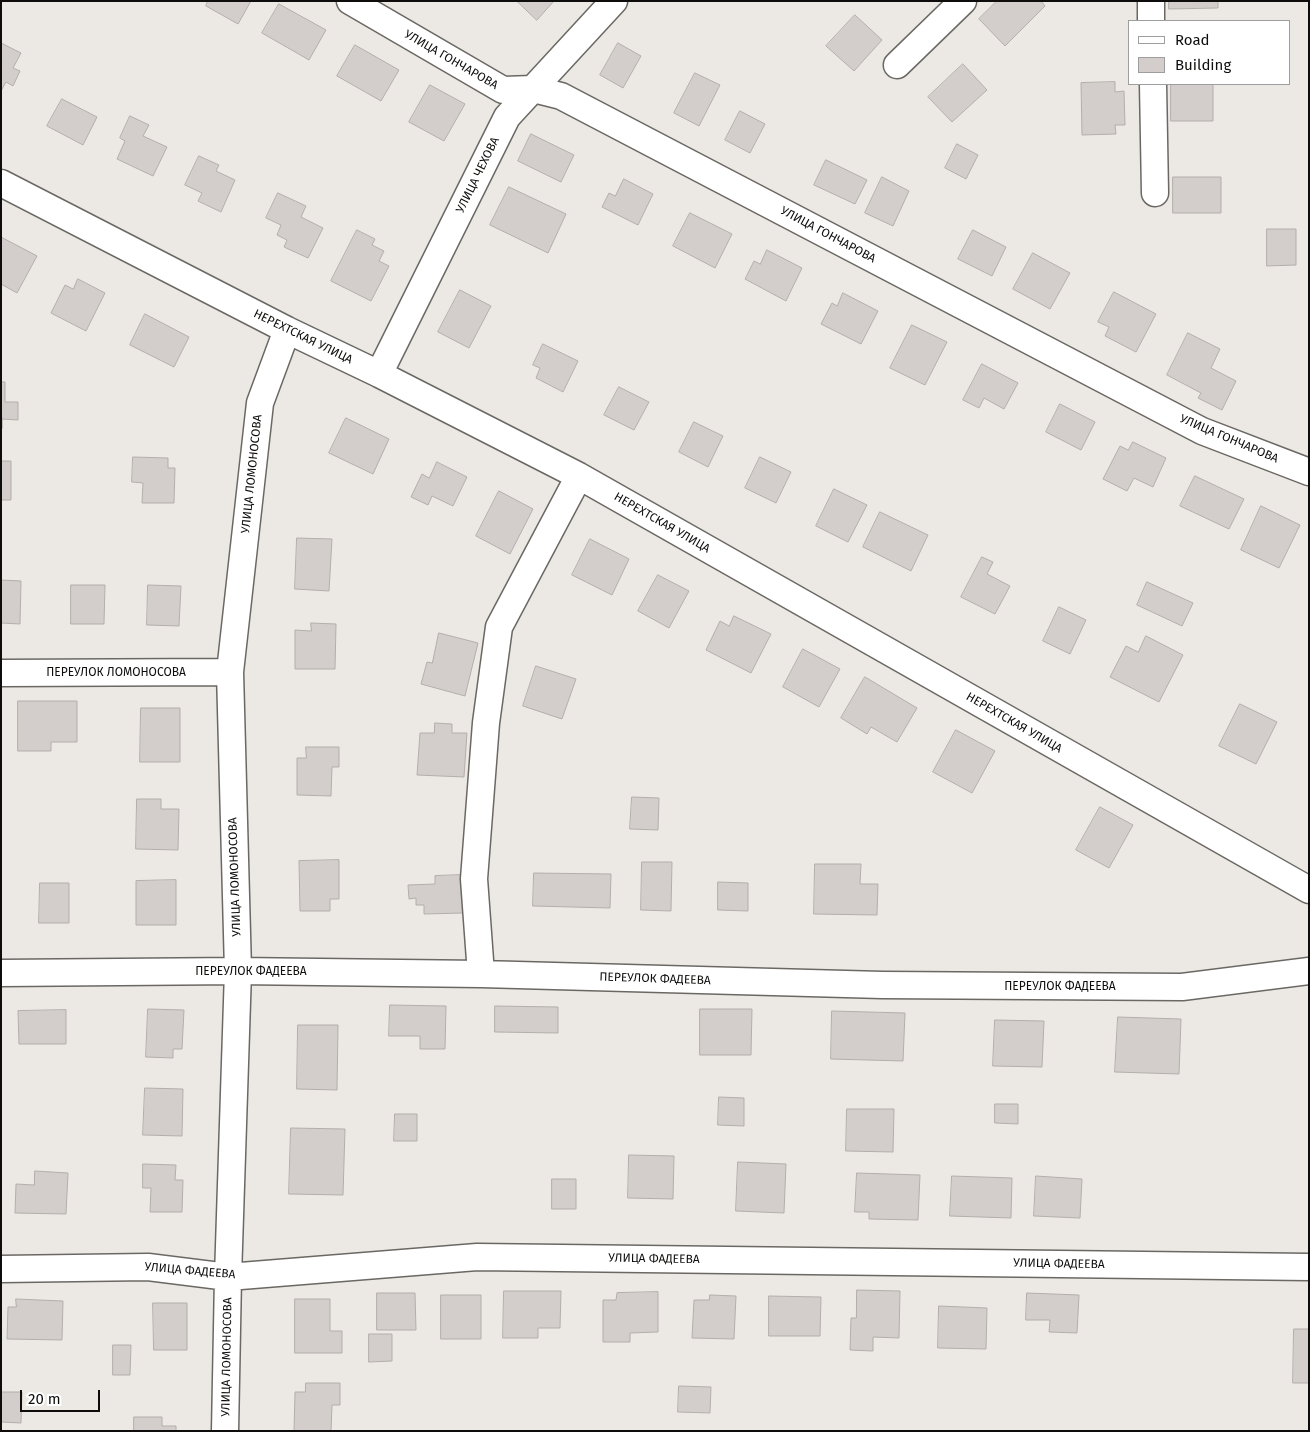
<!DOCTYPE html>
<meta charset="utf-8">
<style>
body{margin:0}
#map{position:relative;width:1310px;height:1432px;overflow:hidden;background:#ece9e4;font-family:"Fira Sans",sans-serif}
canvas{display:block}
.frame{position:absolute;inset:0;border:2px solid #0e0d0c;pointer-events:none}
.legend{position:absolute;left:1128px;top:20px;width:162px;height:65px;box-sizing:border-box;background:#fff;border:1px solid #9f9e9e;margin:0;padding:6px 9px;list-style:none;font-size:15px;color:#0e0d0c}
.legend li{display:flex;align-items:center;gap:10px;height:25px}
.legend b{width:25px;border:1px solid #9f9e9e}
.scale{position:absolute;left:20px;top:1390px;width:80px;height:22px;box-sizing:border-box;border:2px solid #0e0d0c;border-top:0;padding-left:6px;font-size:15px;line-height:18px;white-space:nowrap;color:#0e0d0c;-webkit-text-stroke:4px #fff;paint-order:stroke}
</style>
<div id="map">
<canvas width="1310" height="1432"></canvas>
<div class="frame"></div>
<ul class="legend">
<li><b style="height:6px;background:#fff"></b>Road</li>
<li><b style="height:14px;background:#d3cecb"></b>Building</li>
</ul>
<div class="scale">20 m</div>
</div>
<script>
const context = document.querySelector('canvas').getContext('2d');
context.lineJoin = 'round';
function paint(path, color) { context.fillStyle = color; context.fill(path, 'evenodd'); }
function strokePath(path, color, width, dash) { context.strokeStyle = color; context.lineWidth = width; context.lineCap = dash ? 'butt' : 'round'; context.setLineDash(dash || []); context.stroke(path); }
function drawText(font, color, halo, rows, align = 'center') {
  context.font = font + ' "Fira Sans",sans-serif'; context.lineWidth = 4; context.setLineDash([]); context.textBaseline = 'middle'; context.strokeStyle = halo; context.fillStyle = color; for (const [text, x, y, turn = 0] of rows) {
    context.save(); context.translate(x, y); context.rotate((+turn || 0) * Math.PI / 180); context.textAlign = isNaN(turn) ? turn : align; if (halo) context.strokeText(text, 0, 0); context.fillText(text, 0, 0); context.restore();
  }
}
const building = new Path2D(`
 M208,1H251L238,24L206,6Z
 M517,1H554L537,20Z
 M997,1H1041L1045,6L1005,46L979,19Z
 M1169,1H1218V8L1169,9Z
 M279,4L326,30L309,60L262,33Z
 M855,15L882,40L854,71L826,46Z
 M1,43L21,53L13,68L20,71L13,86L6,82L1,91Z
 M618,43L641,56L623,88L600,75Z
 M355,45L399,70L381,101L337,76Z
 M963,64L987,90L952,122L928,97Z
 M695,73L720,85L699,126L674,113Z
 M1115,82V92L1124,91L1125,125H1115L1116,134L1082,135L1081,83Z
 M1171,84H1213V121H1171Z
 M430,85L465,104L444,141L409,122Z
 M62,99L97,117L83,145L47,126Z
 M740,111L765,124L750,153L725,140Z
 M130,116L149,125L143,136L167,147L153,176L117,159L125,141L120,138Z
 M531,134L574,155L561,182L518,161Z
 M957,144L978,155L966,179L945,168Z
 M199,156L219,165L216,171L235,180L221,212L198,201L202,193L185,185Z
 M826,160L867,180L855,204L814,185Z
 M882,177L909,191L893,226L865,213Z
 M1173,177H1221V213H1173Z
 M624,179L653,194L638,225L602,207L609,193L615,196Z
 M509,187L566,214L548,253L490,225Z
 M278,193L306,206L301,217L323,228L308,258L284,247L287,240L277,235L281,225L266,218Z
 M690,213L732,234L715,268L673,246Z
 M1267,229H1296V265L1267,266Z
 M357,230L375,239L372,245L384,251L379,261L389,266L371,301L331,281Z
 M973,230L1006,247L992,276L958,259Z
 M1,237L37,256L17,293L1,284Z
 M767,250L802,268L786,301L745,279L754,261L760,264Z
 M1033,253L1070,273L1050,309L1013,289Z
 M78,279L105,293L86,331L51,313L65,285L73,289Z
 M460,290L491,306L469,348L438,332Z
 M1114,292L1156,314L1136,352L1105,336L1109,327L1098,322Z
 M843,293L878,311L861,344L821,324L832,303L837,306Z
 M145,314L189,337L174,367L130,345Z
 M912,325L947,342L925,385L890,368Z
 M1188,333L1220,349L1211,368L1236,381L1222,410L1198,398L1201,393L1167,375Z
 M543,344L578,361L563,392L536,378L540,368L533,365Z
 M982,364L1018,383L1004,409L984,398L979,408L963,400Z
 M1,382H5V402H18V420L2,419V428Z
 M619,387L649,402L634,430L604,415Z
 M1060,404L1095,422L1081,450L1046,432Z
 M346,418L389,439L373,474L329,453Z
 M694,422L723,436L708,467L679,452Z
 M1133,442L1166,458L1153,487L1134,478L1127,491L1103,479L1120,446L1128,450Z
 M133,457L168,458V468H175L174,503H142L143,483L132,482Z
 M760,457L791,472L776,503L745,488Z
 M1,461H11V500H1Z
 M437,462L467,477L453,506L432,496L428,505L411,497L422,474L429,478Z
 M1195,476L1244,499L1229,529L1180,506Z
 M834,489L867,505L848,542L816,526Z
 M499,491L533,509L510,554L476,536Z
 M1261,506L1300,525L1279,568L1241,550Z
 M880,512L928,535L911,571L863,547Z
 M297,538L332,539L329,591L295,589Z
 M590,539L629,559L612,595L572,575Z
 M982,557L993,562L987,574L1010,586L995,614L961,597Z
 M658,575L689,591L669,628L638,611Z
 M1,580L21,581L20,624L1,623Z
 M1147,582L1193,603L1182,626L1137,605Z
 M71,585H105L104,624H71Z
 M148,585L181,586L179,626L147,625Z
 M1059,607L1086,620L1070,654L1043,641Z
 M734,616L771,634L751,673L706,650L720,621L729,626Z
 M311,623L336,624L335,669H295V630L311,631Z
 M439,633L478,643L465,696L421,684L427,662L432,663Z
 M1146,636L1183,655L1159,702L1110,677L1126,646L1138,652Z
 M803,649L840,669L819,707L783,687Z
 M536,666L576,679L562,719L523,706Z
 M865,677L917,708L897,742L871,727L867,734L841,718Z
 M18,701H77V742H51V751H18Z
 M1240,704L1277,722L1256,764L1219,746Z
 M141,708H180V762H140Z
 M435,723L452,724V733H467L464,777L417,775L420,733H434Z
 M956,730L995,751L972,793L933,772Z
 M306,747H339V767H332L331,796L297,795V758H306Z
 M632,797L659,798L658,830L630,829Z
 M137,799H161V809H179L178,850L136,849Z
 M1100,807L1133,825L1109,868L1076,850Z
 M339,860V899H330V911H300L299,861Z
 M642,862H672L671,911L641,910Z
 M815,864H861L860,884H878L877,915L814,914Z
 M534,873L611,874L610,908L533,906Z
 M461,875L463,913L424,914V905H416V898L409,899L408,885L435,884V876Z
 M176,880V925H136V881Z
 M718,882L748,883V911L718,910Z
 M40,883H69V923H39Z
 M390,1005L446,1006L445,1049H420V1036H389Z
 M495,1006L558,1007V1033L495,1032Z
 M148,1009L184,1010L182,1049H173V1058L146,1057Z
 M700,1009H752L751,1055H700Z
 M66,1010V1044H19L18,1011Z
 M832,1011L905,1013L903,1061L831,1059Z
 M1118,1017L1181,1019L1179,1074L1115,1072Z
 M995,1020L1044,1021L1042,1067L993,1066Z
 M298,1025H338L337,1090L297,1089Z
 M145,1088L183,1089L182,1136L143,1135Z
 M719,1097L744,1098V1126L718,1125Z
 M995,1104H1018V1124L995,1123Z
 M847,1109H894L893,1152L846,1151Z
 M395,1114H417V1141H394Z
 M291,1128L345,1129L343,1195L289,1194Z
 M629,1155L674,1156L673,1199L628,1198Z
 M738,1162L786,1164L784,1213L736,1211Z
 M143,1164L176,1165L175,1180H183L182,1212H150L151,1188H143Z
 M35,1171L68,1173L66,1214L15,1213L16,1184L34,1185Z
 M857,1173L920,1175L918,1220L869,1219V1212H855Z
 M952,1176L1012,1178L1011,1218L950,1216Z
 M1036,1176L1082,1179L1080,1218L1034,1216Z
 M552,1179H576V1209H552Z
 M857,1290L900,1291L899,1338L873,1337V1351L850,1350L851,1318H856Z
 M504,1291H561L560,1328H538V1338H503Z
 M658,1292V1332L630,1333V1342H603V1300H616L617,1293Z
 M377,1293H415L416,1330H377Z
 M1027,1293L1079,1295L1077,1333L1049,1332L1050,1320H1026Z
 M441,1295H481V1339H441Z
 M710,1295L736,1296L734,1339L692,1338L694,1300H709Z
 M769,1296L821,1297L820,1336H769Z
 M16,1299L63,1301L62,1340L7,1339L8,1307H16Z
 M295,1299H330V1331H342V1353H295Z
 M153,1303H187V1350H154Z
 M939,1306L987,1308L986,1349L938,1348Z
 M1294,1329H1309V1383H1293Z
 M369,1334H392V1361L369,1362Z
 M113,1345H131L130,1375H113Z
 M306,1383H340V1405H332L331,1431H294L295,1392H305Z
 M679,1386L711,1387L710,1413L678,1412Z
 M1,1392H22L21,1423L1,1422Z
 M134,1417H162V1426H176V1431H134Z`);
const minor = new Path2D(`
 M350,1L503,90L533,89L561,96L1202,431L1309,472
 M1151,1V21
 M897,65L963,1
 M1153,84L1155,193
 M1,183L287,330L379,374L579,476L1309,890
 M379,374L507,117L614,1
 M1,673L230,672
 M1,973L238,971L481,974L882,985L1182,987L1309,971
 M481,974L474,879L486,723L499,627L579,476
 M1,1269L148,1267L228,1277L477,1257L1309,1267
 M225,1431L228,1277L238,971L230,672L260,403L287,330`);
const streetNames = [
 ["УЛИЦА ГОНЧАРОВА",451,60,30],
 ["УЛИЦА ЧЕХОВА",478,175,-64],
 ["УЛИЦА ГОНЧАРОВА",828,235,28],
 ["НЕРЕХТСКАЯ УЛИЦА",303,337,26],
 ["УЛИЦА ГОНЧАРОВА",1229,439,23],
 ["УЛИЦА ЛОМОНОСОВА",252,474,-84],
 ["НЕРЕХТСКАЯ УЛИЦА",662,523,30],
 ["ПЕРЕУЛОК ЛОМОНОСОВА",116,673],
 ["НЕРЕХТСКАЯ УЛИЦА",1014,723,30],
 ["УЛИЦА ЛОМОНОСОВА",235,877,-92],
 ["ПЕРЕУЛОК ФАДЕЕВА",251,972],
 ["ПЕРЕУЛОК ФАДЕЕВА",655,979,2],
 ["ПЕРЕУЛОК ФАДЕЕВА",1060,987],
 ["УЛИЦА ФАДЕЕВА",654,1259,1],
 ["УЛИЦА ФАДЕЕВА",1059,1264,1],
 ["УЛИЦА ФАДЕЕВА",190,1271,5],
 ["УЛИЦА ЛОМОНОСОВА",227,1357,-89]
];
paint(building, '#d3cecb');
strokePath(building, '#b3aeac', 1);
strokePath(minor, '#6b6864', 29);
strokePath(minor, '#fff', 26);
drawText('12px', '#0e0d0c', '#fff', streetNames);
</script>
